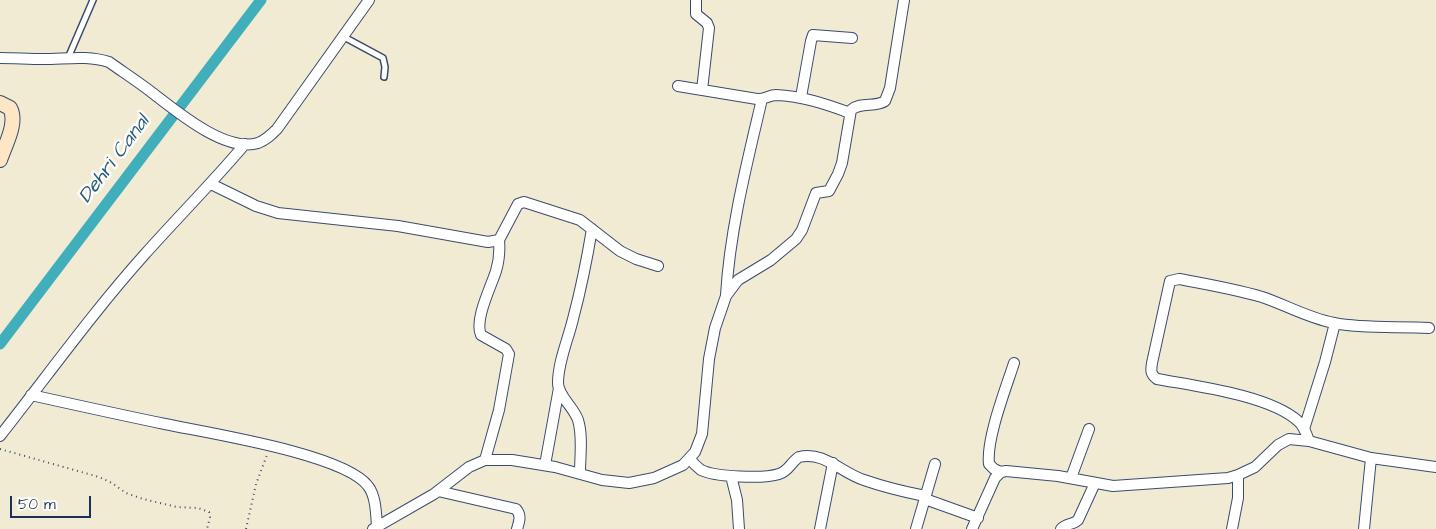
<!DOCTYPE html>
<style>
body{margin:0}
#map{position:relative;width:1436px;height:529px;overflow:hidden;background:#f0ebd2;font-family:"Architects Daughter",sans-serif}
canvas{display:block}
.scale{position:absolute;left:10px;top:496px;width:81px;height:22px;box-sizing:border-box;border:2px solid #1b2f5e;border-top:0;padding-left:6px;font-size:15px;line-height:18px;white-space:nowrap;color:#1b2f5e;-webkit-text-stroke:4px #fdfcf7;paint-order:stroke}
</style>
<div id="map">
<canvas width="1436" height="529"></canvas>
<div class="scale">50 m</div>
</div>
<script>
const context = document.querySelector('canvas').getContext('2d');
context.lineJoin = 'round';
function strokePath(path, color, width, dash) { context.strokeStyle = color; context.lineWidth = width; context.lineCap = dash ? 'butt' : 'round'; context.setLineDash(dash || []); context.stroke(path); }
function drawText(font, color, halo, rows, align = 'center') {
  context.font = font + ' "Architects Daughter",sans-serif'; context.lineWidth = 5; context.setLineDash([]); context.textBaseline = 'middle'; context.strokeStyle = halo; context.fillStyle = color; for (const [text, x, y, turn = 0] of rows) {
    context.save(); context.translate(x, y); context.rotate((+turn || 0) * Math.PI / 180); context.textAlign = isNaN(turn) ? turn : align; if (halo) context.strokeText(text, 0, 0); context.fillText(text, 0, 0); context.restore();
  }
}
const canal = new Path2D(`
 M0,344L261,0`);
const path = new Path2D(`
 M0,449L99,477L112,483L126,493L143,499L177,507L198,508L209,512L210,517L207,529
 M246,529L256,484L267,455`);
const lane = new Path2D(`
 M344,37L383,58L385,67L384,77
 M68,58L93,0`);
const street = new Path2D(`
 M696,0V14L707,23L709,28L702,90
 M0,58C14,58 29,59 43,59C66,59 87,55 109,62C123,72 137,81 150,91C175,110 225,153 258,143C266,140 271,135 277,129L369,0
 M678,86L757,99C764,100 769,95 776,95C802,96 826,104 850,113
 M801,97L811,41L813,35L852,38
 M211,184L256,206L278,213L398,226L488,242L499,240L518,204L524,202L580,220L620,251L636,259L658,266
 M726,295C730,229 747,163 762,99
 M31,395C76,405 121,415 165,424C207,433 344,454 368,486C376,496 376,514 377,526
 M1304,429L1325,362L1335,323
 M0,436C48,375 93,312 145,254C178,217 213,182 245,144
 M1309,441C1306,433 1304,426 1298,421C1269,395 1195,386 1157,379C1150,374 1151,370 1152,363L1170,281L1179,279C1206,284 1235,289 1262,297C1286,305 1308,318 1334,323C1364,329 1399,326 1429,328
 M690,459C693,463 697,467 701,470C715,477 764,479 779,474C789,471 791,462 799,457C825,451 841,473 864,480C884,487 905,492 925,496
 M485,460L499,410L509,354L506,349L481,335C474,320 491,287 496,271C499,261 500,251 499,240
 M545,465L559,388
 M1001,472L994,469L989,464C986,439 1006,388 1014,363
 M580,473C580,456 583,436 578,420C573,406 558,396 558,383C558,362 568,340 573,319C581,289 587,259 592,229
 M731,476L737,500L739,529
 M1071,478L1089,429
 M438,491L516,509C522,516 519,522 517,529
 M925,499L978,518
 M373,529L434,494L469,467L485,460H512L555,467L602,480L629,483L654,478L683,465L695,452L702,434L709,359L715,328L726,296L738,280L771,260L796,239L802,230L816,193L829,191L838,174L842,163L851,110C861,101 875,108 885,101L890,88L904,0
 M820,529L833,463
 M916,529L935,464
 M972,529L995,478L1001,472L1006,471L1058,476L1113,486L1228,478L1238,475L1255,467L1278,445L1289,439L1309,441L1371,458L1436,467
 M1061,529C1066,523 1073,525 1078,520L1095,483
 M1232,529L1238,498V475
 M1364,529L1371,458`);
const secondary = new Path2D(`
 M0,103L10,108C18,123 5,145 0,160`);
const waterNames = [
 ["Dehri Canal",115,160,-53]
];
strokePath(canal, '#40afbb', 11);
strokePath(lane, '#3b4b6f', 8);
strokePath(street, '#3b4b6f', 12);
strokePath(secondary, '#3b4b6f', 16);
strokePath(path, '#3b4b6f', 2, [1, 4]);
strokePath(lane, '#fff', 5);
strokePath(street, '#fff', 10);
strokePath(secondary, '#fce6c4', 14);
drawText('italic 20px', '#285c7f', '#fdfcf7', waterNames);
</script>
